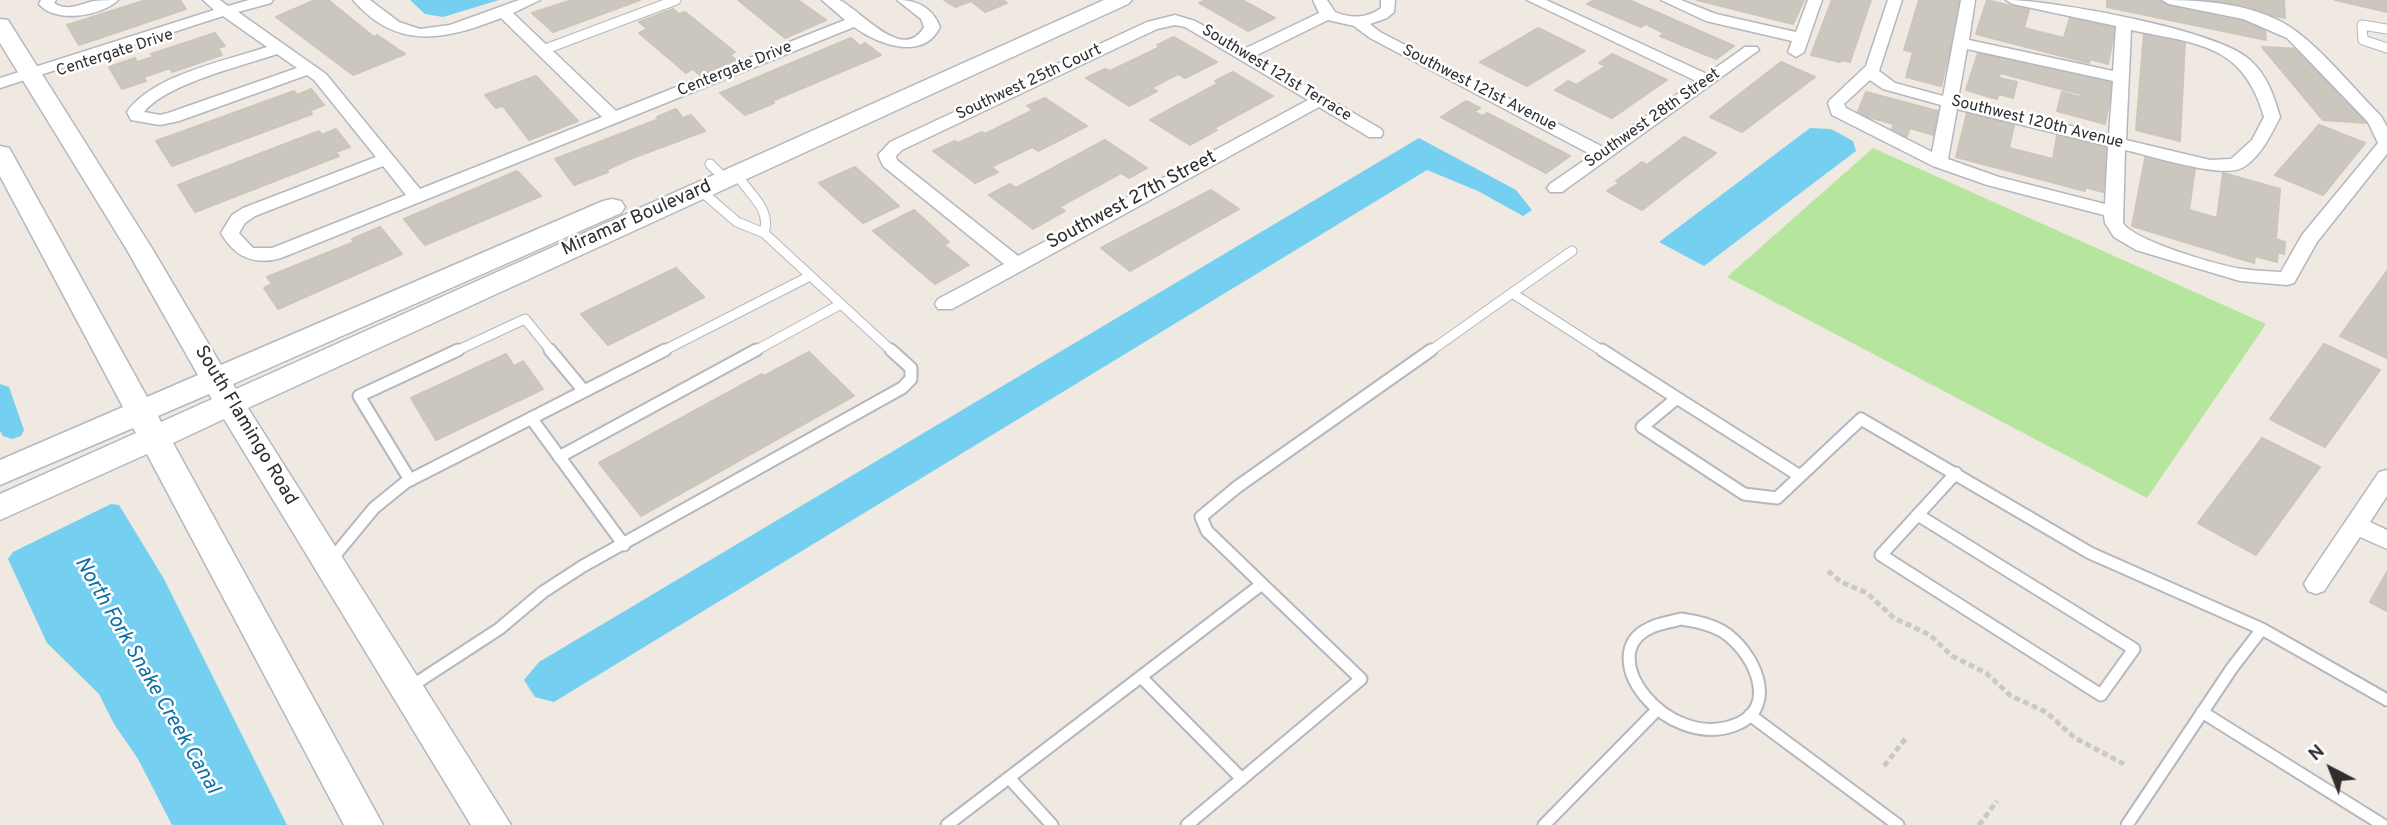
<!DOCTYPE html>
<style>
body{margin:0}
#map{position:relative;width:2387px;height:825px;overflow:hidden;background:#efe9e1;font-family:Overpass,sans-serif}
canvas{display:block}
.north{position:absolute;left:2296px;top:734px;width:70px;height:70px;-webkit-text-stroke:5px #fff;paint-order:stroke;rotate:318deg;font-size:19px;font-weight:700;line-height:28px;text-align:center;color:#2e2e2e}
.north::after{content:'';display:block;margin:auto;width:24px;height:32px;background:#2e2e2e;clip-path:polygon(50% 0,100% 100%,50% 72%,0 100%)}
</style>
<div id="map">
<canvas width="2387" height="825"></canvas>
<div class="north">N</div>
</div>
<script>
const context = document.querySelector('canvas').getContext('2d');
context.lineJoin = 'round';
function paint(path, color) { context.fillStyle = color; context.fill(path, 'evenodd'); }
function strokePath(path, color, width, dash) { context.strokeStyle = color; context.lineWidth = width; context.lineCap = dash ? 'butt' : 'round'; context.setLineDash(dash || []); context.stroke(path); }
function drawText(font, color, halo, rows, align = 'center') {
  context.font = font + ' Overpass,sans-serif'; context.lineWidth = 5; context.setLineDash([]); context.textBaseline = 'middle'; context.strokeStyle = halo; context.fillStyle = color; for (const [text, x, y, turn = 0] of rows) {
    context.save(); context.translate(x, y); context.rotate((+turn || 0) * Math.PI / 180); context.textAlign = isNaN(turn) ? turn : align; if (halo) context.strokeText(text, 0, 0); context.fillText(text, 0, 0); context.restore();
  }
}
const green = new Path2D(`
 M1873,148L2266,324L2147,498L1727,277Z`);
const water = new Path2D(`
 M410,0H499L443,17L425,14Z
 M1810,128L1831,129L1853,141L1856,151L1704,266L1659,242Z
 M1419,138L1516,190L1532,210L1523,216L1478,191L1427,170L554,702L535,697L524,680L539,662Z
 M111,504L119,505L164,579L287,825H172L138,759L114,724L99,694L47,643L8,559L13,552Z`);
const canal = new Path2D(`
 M0,384L9,387L24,430L21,436L12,439L3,436L0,431Z`);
const building = new Path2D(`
 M146,0H180L186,9L79,45L67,25Z
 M315,0H328L374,37L377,35L405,54L353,75L276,17Z
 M572,0H640L553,32L532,13Z
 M738,0H798L826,20L785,38Z
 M944,0H1003L1007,3L985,12L971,1L955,7Z
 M1205,0H1242L1275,18L1248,31L1199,3Z
 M1594,0H1629L1734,46L1716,59L1660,36L1664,33L1646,24L1641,27L1587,4Z
 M1697,0H1804L1793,24Z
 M1832,0H1871L1850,62L1842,60L1840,62L1811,55Z
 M1919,0H1962L1941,86L1906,77L1913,52L1904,50Z
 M1987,0L2029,10L2024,28L2064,38L2070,17L2115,28L2108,64L2090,59L2089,63L1976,34Z
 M2107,0H2153L2264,23L2266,40L2107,7Z
 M2202,0L2284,1L2285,18Z
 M2335,0H2387V12Z
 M673,9L679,14L685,12L735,52L730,55L736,60L700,75L693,69L686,73L639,33L647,29L639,22Z
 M1538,28L1585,51L1527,86L1480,62Z
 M215,33L225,46L218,48L222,55L172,72L170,68L144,77L146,81L122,89L109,67L135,58L137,62L153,57L151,54Z
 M2144,33L2185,42L2180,141L2136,130Z
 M1174,37L1217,62L1185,78L1178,74L1151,88L1157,91L1129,106L1086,78L1105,69L1110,71L1160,47L1157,45Z
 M851,38L860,46L865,43L881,55L772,101L774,103L745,115L720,93Z
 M2262,47L2302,49L2366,123L2323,120Z
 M2000,52L2113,82L2105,124L2057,111L2062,92L2080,97V94L2000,73L1999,78L2017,82L2013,98L1999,94L1997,99L1966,90L1978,53L1998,58Z
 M1612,54L1667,80L1612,118L1555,90L1568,81L1576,85L1606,66L1599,63Z
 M1781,62L1815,77L1742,132L1710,117Z
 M1233,72L1273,96L1214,128L1217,130L1190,145L1150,120L1219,83L1215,81Z
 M536,76L578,121L529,140L503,106L496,108L485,95Z
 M311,89L324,105L309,111L312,114L172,166L156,141L294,91L297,95Z
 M1866,92L1941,112L1933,135L1910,128L1906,138L1890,134L1894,124L1857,114Z
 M1045,98L1087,126L1038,151L1032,147L991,167L998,172L975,183L933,151L955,141L958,143L982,132L985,134L1033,110L1027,106Z
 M1466,101L1480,108L1474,112L1483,116L1487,113L1570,156L1546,173L1441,117Z
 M676,109L683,118L691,115L705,131L630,159L606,170L608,172L574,185L555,159L659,119L657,117Z
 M1967,113L2014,125L2009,148L2053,159L2057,136L2108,147L2103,192L2085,187V191L1956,157Z
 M2319,125L2365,143L2323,195L2275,175Z
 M336,129L350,147L336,152L339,156L195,212L178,185L319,131L322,135Z
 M1684,137L1716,153L1642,210L1607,191L1619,183L1616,181L1642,162L1647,165Z
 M1105,140L1147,168L1129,178L1121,173L1059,207L1065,211L1033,229L989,195L1010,184L1016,188Z
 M2146,154L2195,168L2189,210L2217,218L2223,173L2280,189L2276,239L2285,242L2284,254L2278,252L2277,262L2255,256L2254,263L2132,226Z
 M855,167L899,206L863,223L819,183Z
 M517,171L541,196L425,245L404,219Z
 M1211,190L1239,209L1130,271L1101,248Z
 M914,210L949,242L944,245L969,265L935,284L873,231Z
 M380,227L402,254L278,309L264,288L272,284L267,277L354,242L352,239Z
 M676,268L704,297L608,345L581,314Z
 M2387,271V358L2340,336Z
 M2324,344L2380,370L2325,447L2270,419Z
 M809,352L854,396L641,516L599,463L762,374L764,376Z
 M506,354L514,366L523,361L543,389L436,440L411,398Z
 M2262,438L2320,467L2256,555L2198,523Z
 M2387,572V611L2370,602Z`);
const path = new Path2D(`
 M1828,571L1841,582L1867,593L1894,618L1930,635L1952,656L1986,673L2011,696L2046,712L2075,738L2124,764
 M1884,766L1906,738
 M1979,825L1997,801`);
const laneFar1 = new Path2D(`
 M2387,29L2362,25L2363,40L2387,48
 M543,50L676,0
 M710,164L725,179
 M737,174C748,194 772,208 764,233
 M700,190L737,222L764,233L893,352
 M1572,251L1512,293L1604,352
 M454,352L525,319L552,352
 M661,352L810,276
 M753,352L841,304
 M1429,352L1512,293`);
const lane = new Path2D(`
 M550,350L584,391
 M1602,350L1677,398
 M531,418L624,545
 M559,457L756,350
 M1800,476L1677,398L1642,427L1744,494L1777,498L1861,419L2090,553L2262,629L2387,700
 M410,480L359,396L458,350
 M1918,515L2134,649L2101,695L1881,555L1956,473
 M331,560L374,508L406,482L665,350
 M1262,584L1207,531L1201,517L1237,487L1431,350
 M1681,619C1695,621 1710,624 1722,631C1752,649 1782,707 1735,725C1666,751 1592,654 1650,628C1659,623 1671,622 1681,619Z
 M1142,678L1242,779
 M410,687L499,629L543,592L583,566L902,388L911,379V368L891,350
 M2202,712L2383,825
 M1750,715L1898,825
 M1009,778L1052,825
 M947,825L1262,584L1361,679L1187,825
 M1544,825L1656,711
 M2127,825L2232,668L2262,629`);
const street = new Path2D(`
 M41,0H56L54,3C67,12 81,4 94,1C102,0 111,0 118,0C102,16 55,24 39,4Z
 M203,0H220L228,6L249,0H273L271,3L238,12L326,74L420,189L602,117L501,18C445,40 397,51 353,0H370L399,22L420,29L450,25L519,0H540L513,13L616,111L845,20L822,0C826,0 834,0 839,0C858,7 903,65 924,27L921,19L897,0C917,0 932,7 940,27C923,62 878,44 854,27L281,258C253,266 234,256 221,233L232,215L243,208L376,157L314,80L307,75L179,121L160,125L131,120L127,112C153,75 225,61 267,47L223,16L0,88V78L214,10ZM277,54L297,68L168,113L160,115L144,112C166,84 242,66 277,54ZM383,166L406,195L272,248H253L239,233L245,223L255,216Z
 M1313,0H1327L1335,12C1351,19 1368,18 1381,8V0H1395L1394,12L1387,18L1370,24L1380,32L1603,147L1696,81L1527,0H1546L1707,74L1745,47H1757L1759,50L1562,192H1550L1547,188L1550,184L1592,155L1370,38L1354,26L1328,20L1255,56L1381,129L1383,133L1381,137H1369L1319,107L952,309H938L935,304L938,299L1004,264L883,166L878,155L890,142L1147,22L1175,15L1195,21L1244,49L1319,13ZM1175,25L1185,27L1308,100L1018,256L897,160L896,156L902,150L1157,29Z
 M1661,0H1681L1716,14L1796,32L1808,0H1822L1804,52L1796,57L1788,52L1792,41L1706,21Z
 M1888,0H1902L1879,71L1895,83L1943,96L1961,0H1975L1969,40L2113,71L2116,26L2013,4L2006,0C2052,0 2218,30 2250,60C2267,75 2274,96 2280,117C2271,135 2260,158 2242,168C2221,179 2149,155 2125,150L2123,223C2134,241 2220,266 2243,269C2256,271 2269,271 2281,272L2302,235L2378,143L2368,122L2287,38L2243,19L2169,4L2162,0C2205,0 2261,4 2297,32C2324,52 2356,91 2381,116L2387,127V154L2317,242L2294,283L2287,285L2240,281L2136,250L2114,237L2105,223L2104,215L1987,185L1933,166L1832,115L1828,103L1830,100L1866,66ZM2131,30C2197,44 2243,43 2264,117L2252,140L2231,159L2210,160L2126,140ZM1967,49L2113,81L2109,135L1958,99ZM1870,80L1883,89L1941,105L1932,152L1846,108L1844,104ZM1957,109L2108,146L2105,204L1999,177L1948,159Z
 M2387,470V496L2370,522L2387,530V549L2360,537L2324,591L2316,594L2308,591L2304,584L2308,577L2379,472Z`);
const secondary = new Path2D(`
 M1104,0H1132L1128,4L248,408L511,825H471L224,419L173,443L383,825H344L147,454L0,520V494L136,433L133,428L0,485V460L123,407L0,176V146L9,148L12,153L147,397L198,375L127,250L0,43V19L8,20L11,25L153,250L221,365L603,201L612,199L621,201L625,207L621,213L233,384L236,389ZM209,394L212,399L161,422L158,416Z`);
const farStreetnames = [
 ["Centergate Drive",115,54,-18],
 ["Centergate Drive",735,70,-22],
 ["Southwest 121st Terrace",1276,74,31],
 ["Southwest 25th Court",1029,83,-25],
 ["Southwest 121st Avenue",1479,89,27],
 ["Southwest 28th Street",1653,119,-35],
 ["Southwest 120th Avenue",2037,123,14]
];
const streetNames = [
 ["Southwest 27th Street",1132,201,-28],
 ["Miramar Boulevard",637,219,-24],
 ["South Flamingo Road",245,426,59]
];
const waterNames = [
 ["North Fork Snake Creek Canal",146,676,60]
];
paint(green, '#b6e59e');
paint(water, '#75cff0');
paint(canal, '#75cff0');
paint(building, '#cbc7bf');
strokePath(building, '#cbc5ba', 2);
strokePath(laneFar1, '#b4b7c1', 11);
strokePath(lane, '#b4b7c1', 15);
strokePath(street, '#b4b7c1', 3);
strokePath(secondary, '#b4b7c1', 3);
strokePath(path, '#c9c9c9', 5, [6, 3.5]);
strokePath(laneFar1, '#fff', 9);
strokePath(lane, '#fff', 11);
paint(street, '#fff');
paint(secondary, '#fff');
drawText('16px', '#2e2e2e', '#fff', farStreetnames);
drawText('19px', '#2e2e2e', '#fff', streetNames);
drawText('italic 21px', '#0d6fa3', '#fff', waterNames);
</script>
